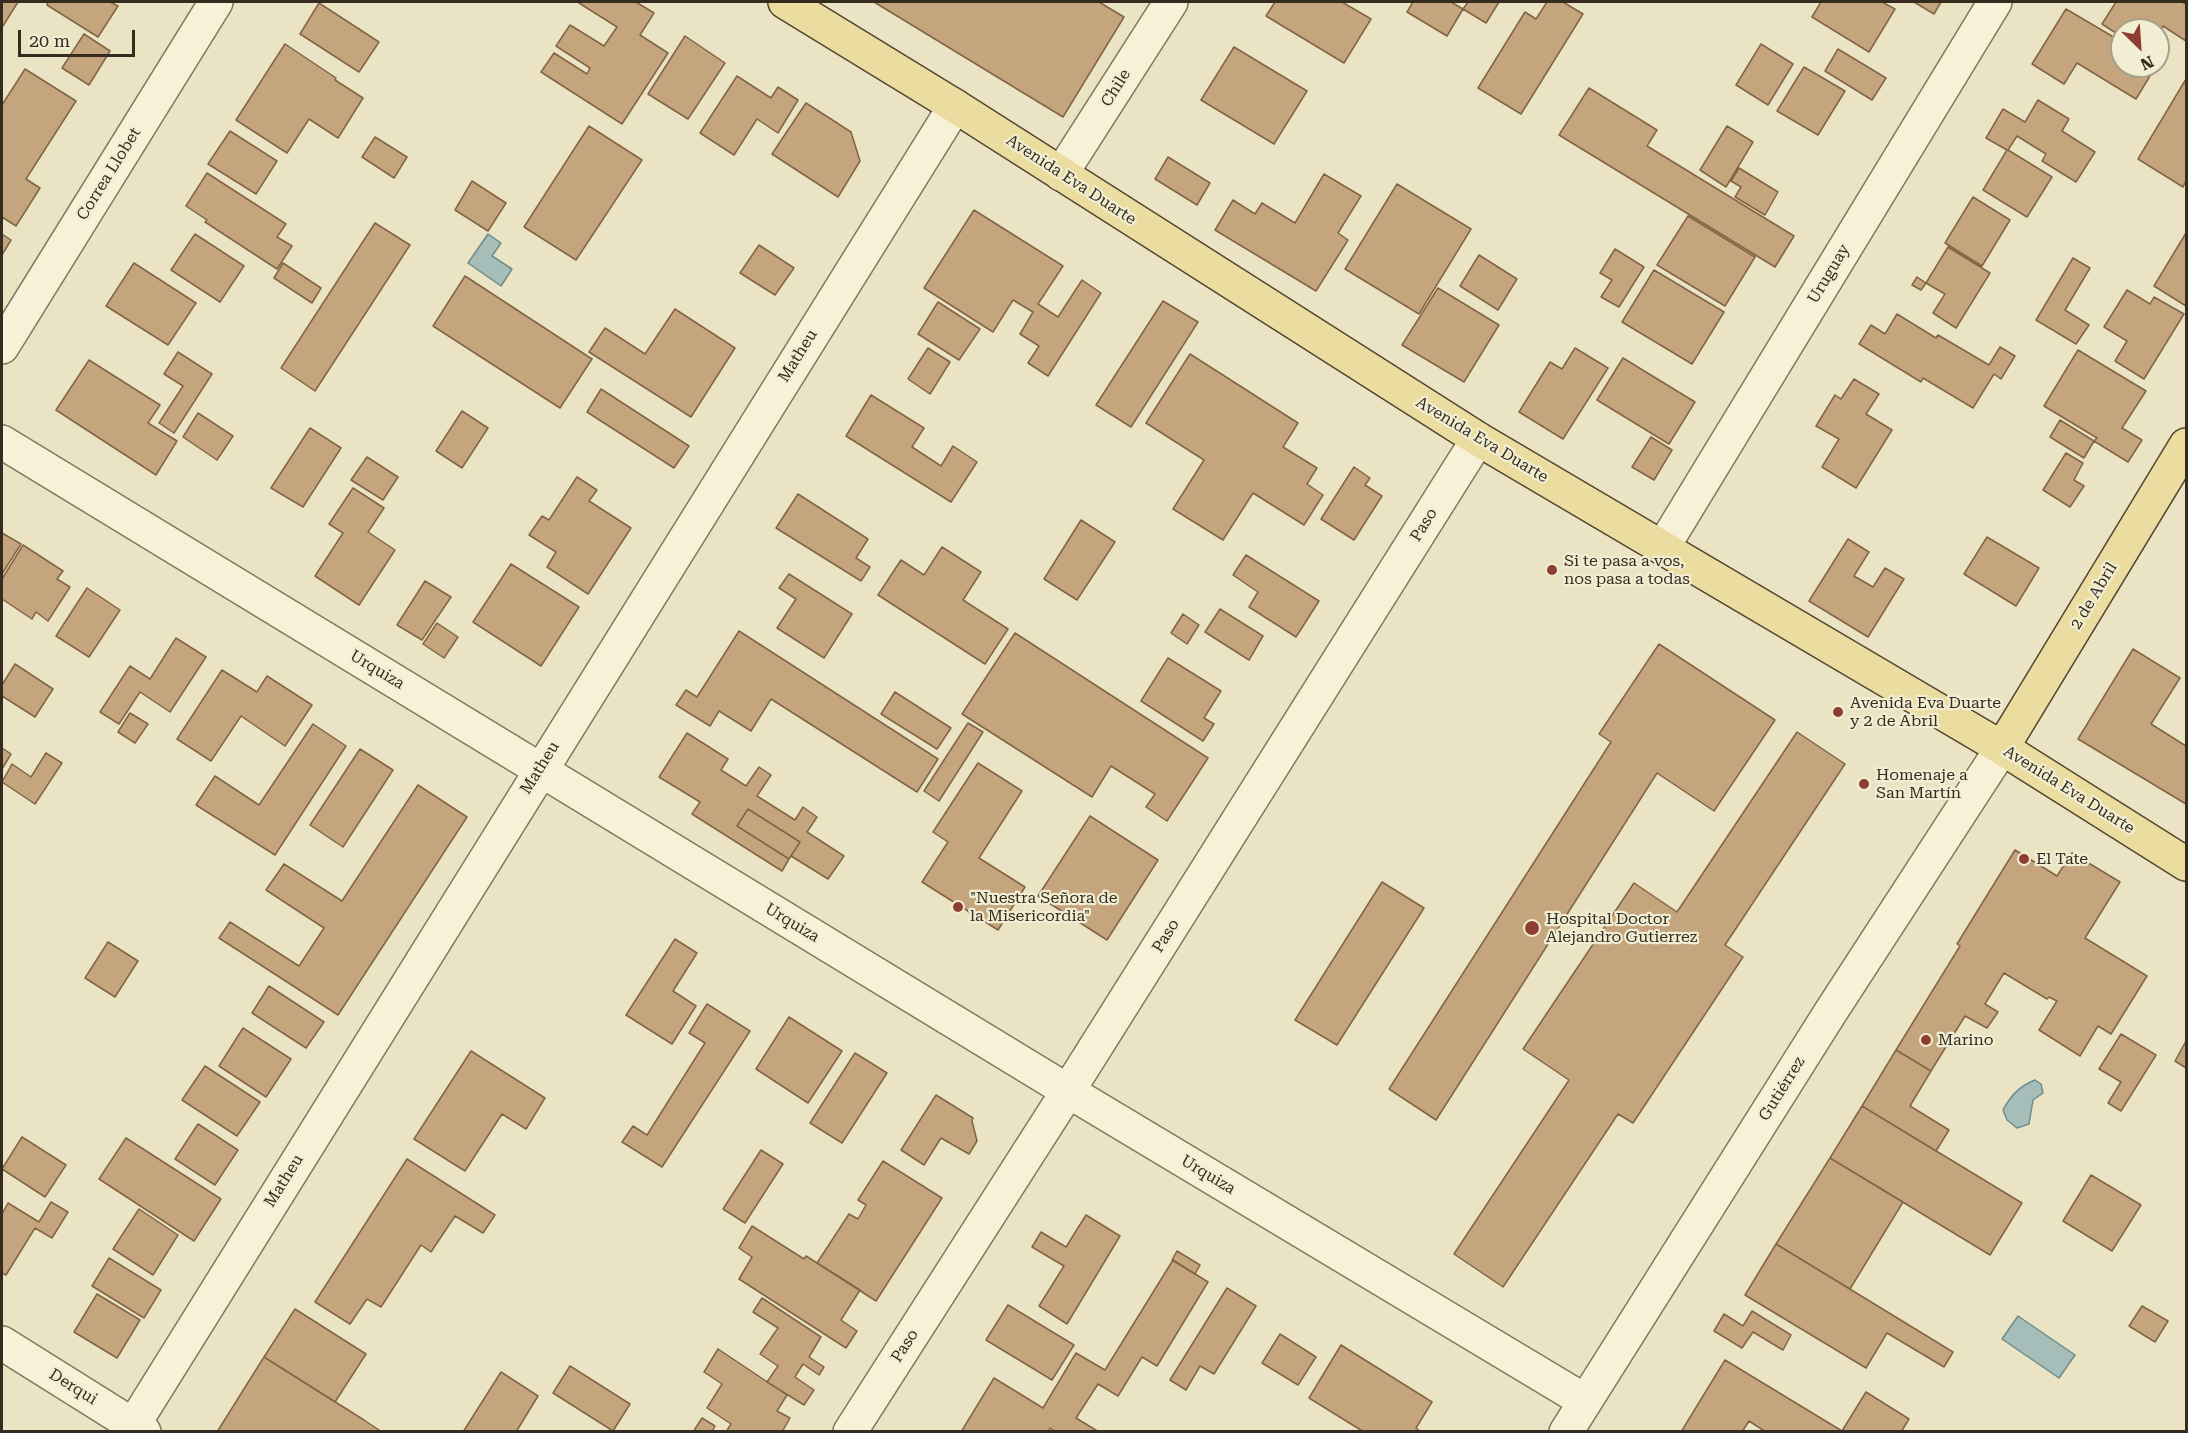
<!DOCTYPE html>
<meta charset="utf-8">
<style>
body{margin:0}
#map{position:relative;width:2188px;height:1433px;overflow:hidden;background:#eae4c4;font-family:"Roboto Serif",serif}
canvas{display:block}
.frame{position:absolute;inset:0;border:3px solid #352c1f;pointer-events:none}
.north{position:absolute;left:2110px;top:18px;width:60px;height:60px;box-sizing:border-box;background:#f2eed3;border:2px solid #a6a08b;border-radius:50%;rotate:155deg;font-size:16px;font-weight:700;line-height:24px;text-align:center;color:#352c1f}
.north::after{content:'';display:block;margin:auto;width:21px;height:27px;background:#8e3d31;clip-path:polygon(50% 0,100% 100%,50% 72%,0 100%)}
.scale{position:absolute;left:18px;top:30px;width:117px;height:27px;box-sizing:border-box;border:3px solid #352c1f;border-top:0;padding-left:8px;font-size:18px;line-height:21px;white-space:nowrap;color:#352c1f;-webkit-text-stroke:4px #f2eed3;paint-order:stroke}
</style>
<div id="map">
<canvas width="2188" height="1433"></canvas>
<div class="frame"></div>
<div class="north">N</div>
<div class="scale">20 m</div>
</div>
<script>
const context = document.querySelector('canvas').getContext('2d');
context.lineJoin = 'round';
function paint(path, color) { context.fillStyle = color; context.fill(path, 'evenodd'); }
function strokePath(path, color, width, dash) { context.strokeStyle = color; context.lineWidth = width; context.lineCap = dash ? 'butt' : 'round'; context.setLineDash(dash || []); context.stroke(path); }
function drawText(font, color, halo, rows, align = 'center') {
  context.font = font + ' "Roboto Serif",serif'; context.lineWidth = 4.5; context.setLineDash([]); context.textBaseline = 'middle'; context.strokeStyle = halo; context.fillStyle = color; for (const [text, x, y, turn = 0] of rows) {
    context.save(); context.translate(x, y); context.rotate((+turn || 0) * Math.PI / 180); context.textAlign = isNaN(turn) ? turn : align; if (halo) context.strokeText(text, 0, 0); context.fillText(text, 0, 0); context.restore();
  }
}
const water = new Path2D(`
 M488,234L501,243L492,256L512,269L501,286L468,263Z
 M2035,1080L2041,1084L2043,1093L2033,1100L2029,1124L2017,1128L2007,1120L2003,1110C2011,1095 2020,1086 2035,1080Z
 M2018,1316L2075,1355L2059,1378L2002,1339Z`);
const building = new Path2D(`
 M2,2H18L3,26L2,25Z
 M48,2H110L118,6L98,37L47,5Z
 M580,2H636L654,13L640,35L668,53L622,124L541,72L554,53L587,74L590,68L556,46L570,25L604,46L617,27L579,3Z
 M874,2H1099L1124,17L1063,117Z
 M1275,2H1342L1371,19L1344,63L1266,16Z
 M1413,2H1451L1463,9L1447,36L1407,12Z
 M1468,2H1499L1486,23L1463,9Z
 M1547,2H1563L1583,14L1521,114L1478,88L1525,12L1536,19Z
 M1821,2H1882L1895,9L1869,52L1812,17Z
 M1914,2H1941L1934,14Z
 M2116,2H2182L2186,4V41L2163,26L2158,35V30H2122V37L2102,24Z
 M319,3L379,42L359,72L300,34Z
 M2066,9L2122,42V66H2156L2136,99L2077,63L2064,84L2032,64Z
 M84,34L110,51L89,85L62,68Z
 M685,36L725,63L688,119L648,94Z
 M285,44L336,78L335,80L363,98L338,138L309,119L287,153L236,120Z
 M1761,44L1793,64L1768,105L1736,85Z
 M1234,47L1307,91L1274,144L1201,100Z
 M1838,49L1886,78L1872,100L1825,71Z
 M1804,67L1845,91L1818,135L1777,111Z
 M25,69L76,101L26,179L40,188L16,226L2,217V105Z
 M737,76L771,98L778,87L798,100L778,133L757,119L734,155L700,133Z
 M2186,79V181L2183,187L2138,159Z
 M1589,88L1657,130L1647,146L1794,236L1775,267L1559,135Z
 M2038,100L2069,119L2062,131L2095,152L2076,182L2042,161L2046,154L2017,136L2008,150L2052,177L2027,217L1983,190L2007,150L1986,138L2003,109L2025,122Z
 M806,103L851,132L860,161L838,197L772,154Z
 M589,126L642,160L576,260L524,227Z
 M1727,126L1753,142L1726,187L1700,170Z
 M230,131L277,161L256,194L208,164Z
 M375,137L407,157L394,178L362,157Z
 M1168,157L1210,183L1197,205L1155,179Z
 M1739,168L1778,192L1765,215L1735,197L1741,187L1731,181Z
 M207,173L286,224L277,237L292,246L277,269L205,222L207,220L186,206Z
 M1324,174L1361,196L1338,233L1348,240L1316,291L1215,230L1233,200L1255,214L1262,203L1295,223Z
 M472,181L506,203L488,231L455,210Z
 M1397,184L1471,229L1419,314L1345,269Z
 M1973,197L2010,220L1982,266L1945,243Z
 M974,210L1063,266L1038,304L1058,317L1082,280L1101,293L1048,376L1028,363L1039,346L1020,334L1033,312L1013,300L993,332L924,288Z
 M1688,216L1755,257L1725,306L1657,265Z
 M375,223L410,245L315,391L281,368Z
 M2186,233V306L2154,286Z
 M2,234L11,240L2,255Z
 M195,234L244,266L220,302L171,270Z
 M759,245L794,268L775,295L740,273Z
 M1948,247L1990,273L1956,328L1933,313L1945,294L1926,283Z
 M1615,249L1644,267L1619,307L1601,297L1612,280L1600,273Z
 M1479,255L1517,279L1498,310L1460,286Z
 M2073,258L2090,268L2065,310L2089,325L2076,344L2036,320Z
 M134,263L196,303L168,345L106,306Z
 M283,263L321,288L312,303L274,278Z
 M1654,270L1724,312L1692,364L1622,322Z
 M465,276L592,359L560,408L433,326Z
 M1917,277L1926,283L1921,290L1912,285Z
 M1438,288L1499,325L1464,382L1402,345Z
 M2127,290L2150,304L2154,297L2184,314L2144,379L2115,361L2127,341L2104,327Z
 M1163,301L1198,322L1131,427L1096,405Z
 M938,302L980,329L959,360L918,334Z
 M675,309L735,348L691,417L589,352L605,328L645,354Z
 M1897,314L1936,338L1938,335L1989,365L2000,347L2015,356L2001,379L1994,374L1973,408L1923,378L1921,382L1859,344L1871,325L1885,334Z
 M928,348L950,362L930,394L908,379Z
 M1575,348L1608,368L1563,439L1519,412L1550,362L1562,369Z
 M2078,350L2146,391L2122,428L2142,440L2128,462L2094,441L2097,438L2044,406Z
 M178,352L212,374L174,433L159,423L183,386L164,374Z
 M1190,354L1298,423L1283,447L1317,468L1307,484L1323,495L1304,525L1253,493L1223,540L1173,509L1204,460L1146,423Z
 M1623,358L1695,402L1669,444L1597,400Z
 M89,360L160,405L148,423L177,441L156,475L56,410Z
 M1854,379L1879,394L1866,414L1892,430L1856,488L1822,467L1839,439L1816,426L1835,395L1841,399Z
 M601,389L689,446L674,468L587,412Z
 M871,395L924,428L912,447L941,466L953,446L977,462L951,502L846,436Z
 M462,411L488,428L462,468L436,451Z
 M198,413L233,436L217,460L183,437Z
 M2060,420L2094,441L2084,458L2050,437Z
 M310,428L341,448L303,507L271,488Z
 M1651,437L1672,450L1654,480L1632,467Z
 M2066,453L2083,463L2074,480L2084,486L2070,507L2043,490Z
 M367,457L398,477L383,500L351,480Z
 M1354,467L1370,478L1365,485L1382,496L1354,540L1321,519Z
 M577,477L597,490L589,501L631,528L588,594L547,567L556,552L529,535L542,516L549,520Z
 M353,488L384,508L368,532L395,550L359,605L315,576L343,533L329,524Z
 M798,494L868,539L856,558L870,567L861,581L776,528Z
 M1081,520L1115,542L1077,600L1044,579Z
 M2,533L21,544L2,574Z
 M1987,537L2039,568L2016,606L1964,574Z
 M1848,539L1869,552L1854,576L1873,587L1885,568L1904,579L1868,637L1809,601Z
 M23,545L63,571L57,579L70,587L48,621L36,612L32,619L2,599V579Z
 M942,547L981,572L963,600L1008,629L985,664L878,595L901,560L924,575Z
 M1246,555L1319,601L1296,637L1249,607L1258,592L1233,575Z
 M511,564L579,607L541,666L473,622Z
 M789,574L852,614L824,658L777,628L796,599L779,588Z
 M425,581L451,597L422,640L397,625Z
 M87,588L120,610L89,657L56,636Z
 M1220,609L1263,636L1249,660L1205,632Z
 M1183,614L1199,625L1187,644L1171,633Z
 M437,623L458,637L444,658L423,644Z
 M739,631L938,759L917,792L771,699L751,731L719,711L710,726L676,705L686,690L697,697Z
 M1015,633L1208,758L1167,821L1146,807L1155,794L1111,766L1092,797L962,714Z
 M176,638L206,657L170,712L140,692L119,724L100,712L130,666L150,679Z
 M1659,644L1775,720L1714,811L1657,773L1436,1120L1389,1089L1611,742L1599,734Z
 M2133,649L2180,678L2151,724L2186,746V804L2078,739Z
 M1168,658L1221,691L1204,718L1214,724L1203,741L1141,701Z
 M15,664L53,689L35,717L2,696V685Z
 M222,670L257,692L267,676L312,705L285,746L241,716L211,761L177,739Z
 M895,692L951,728L937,749L881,714Z
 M130,713L148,724L135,743L118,732Z
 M968,723L983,732L939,801L924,791Z
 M313,724L346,746L275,855L196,805L215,776L259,805Z
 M1797,732L1845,764L1725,945L1743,957L1633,1123L1618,1114L1503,1287L1454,1254L1569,1080L1523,1049L1634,883L1677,912Z
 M687,733L728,759L721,770L746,786L759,767L771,775L757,796L795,820L803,807L817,817L807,832L844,856L828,879L791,856L800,842L748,809L737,826L789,859L782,871L692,814L700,802L659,777Z
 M2,748L11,754L2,769Z
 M360,749L393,770L343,847L310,825Z
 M46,753L62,763L35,804L2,782L12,764L31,777Z
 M978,763L1022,791L979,858L1025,887L998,930L922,882L948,842L933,832Z
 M418,785L467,817L338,1015L219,938L230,922L299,966L324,928L266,890L284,864L342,901Z
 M748,809L800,842L789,859L737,826Z
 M1090,816L1158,860L1107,940L1038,896Z
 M2015,850L2057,876L2072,853L2120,882L2085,938L2147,976L2111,1034L2098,1026L2080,1056L2039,1030L2057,1001L2049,997L2047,999L2004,973L1985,1004L1998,1012L1987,1028L1965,1016L1931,1071L1896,1050L1960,946L1957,944Z
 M1382,882L1424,908L1337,1045L1295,1020Z
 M675,939L697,953L673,991L696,1006L672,1044L626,1015Z
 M108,942L138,961L115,997L85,978Z
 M269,986L324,1022L306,1048L252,1013Z
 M707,1004L750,1031L662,1167L622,1142L633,1126L647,1135L705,1043L689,1033Z
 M789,1017L842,1051L808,1103L756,1069Z
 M243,1028L291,1059L266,1097L219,1066Z
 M2121,1034L2156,1055L2121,1111L2108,1103L2121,1082L2099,1069Z
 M2186,1041V1068L2175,1061Z
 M1896,1050L1931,1071L1910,1106L1949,1130L1936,1151L1862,1106Z
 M471,1051L545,1098L526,1129L502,1114L465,1171L414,1139Z
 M855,1053L887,1073L842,1143L810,1123Z
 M205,1066L260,1102L237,1136L182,1100Z
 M936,1095L973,1118L972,1121L977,1141L969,1154L941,1138L924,1165L901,1150Z
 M1862,1106L2022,1203L1990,1255L1830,1158Z
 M198,1124L238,1150L215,1185L175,1159Z
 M22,1137L66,1165L45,1197L2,1169Z
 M126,1138L221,1199L194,1241L99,1179Z
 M761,1150L783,1164L745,1223L723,1209Z
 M1830,1158L1903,1202L1850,1289L1776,1244Z
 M407,1159L495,1215L483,1233L455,1216L431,1252L421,1245L381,1307L367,1299L350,1324L315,1302Z
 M883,1161L942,1198L876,1301L817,1263L849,1214L858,1219L866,1205L858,1200Z
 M2091,1175L2141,1205L2112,1251L2063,1221Z
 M51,1202L68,1212L52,1238L35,1228L6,1275L2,1273V1214L8,1203L39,1222Z
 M139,1209L178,1235L153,1275L113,1249Z
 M1086,1215L1120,1236L1067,1324L1039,1306L1064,1266L1032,1247L1041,1232L1066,1247Z
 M752,1226L804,1259L806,1256L860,1290L841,1320L857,1331L846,1348L739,1279L752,1257L739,1248Z
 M1776,1244L1953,1352L1944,1367L1887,1333L1866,1368L1745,1295Z
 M1177,1251L1200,1265L1195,1274L1172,1260Z
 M109,1258L161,1290L144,1318L92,1286Z
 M1173,1260L1208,1282L1157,1366L1142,1357L1118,1396L1098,1384L1076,1418L1099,1432H1056L1050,1428L1048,1432H961L994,1378L1043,1408L1076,1353L1105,1370Z
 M1227,1288L1256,1306L1214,1374L1200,1366L1186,1390L1170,1380Z
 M97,1294L140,1320L117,1358L74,1332Z
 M762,1298L821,1337L809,1357L824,1367L819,1375L803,1364L795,1377L814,1390L804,1405L767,1382L778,1366L760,1354L778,1328L753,1312Z
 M1008,1305L1074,1345L1052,1380L986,1340Z
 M2142,1306L2168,1321L2155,1342L2129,1326Z
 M295,1309L366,1354L335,1402L264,1357Z
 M1752,1311L1791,1335L1783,1350L1753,1332L1742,1348L1714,1331L1724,1314L1743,1326Z
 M1280,1334L1316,1357L1298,1385L1262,1363Z
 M1341,1345L1432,1402L1416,1428L1421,1432H1364L1309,1398Z
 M718,1349L787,1395L777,1411L790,1418L782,1432H726L731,1424L707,1408L722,1384L704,1372Z
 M264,1357L364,1420L382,1432H217Z
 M1725,1360L1842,1431L1866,1392L1909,1419L1901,1432H1766L1749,1421L1742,1432H1681Z
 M570,1366L630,1404L613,1431L553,1393Z
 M501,1372L538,1396L516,1432H463Z
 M702,1418L715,1426L712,1432H693Z`);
const minor = new Path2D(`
 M1061,174L1171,2
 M2,347L216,2
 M2,442L1068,1091L1585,1401
 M1663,547L1995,2
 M2,1343L144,1432
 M129,1432L955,106
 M850,1432L1068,1091L1478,439
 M1566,1432L1830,1013L2002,748`);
const major = new Path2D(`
 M785,2L955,106L1478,439L2002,748L2186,864
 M2002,748L2186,445`);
const markers = [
 [1552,570,6,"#8e3d31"],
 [1838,712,6,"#8e3d31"],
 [1864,784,6,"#8e3d31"],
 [2024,859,6,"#8e3d31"],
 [958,907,6,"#8e3d31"],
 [1532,928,8,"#8e3d31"],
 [1926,1040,6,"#8e3d31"]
];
const streetNames = [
 ["Chile",1116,88,-58],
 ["Correa Llobet",109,174,-58],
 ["Avenida Eva Duarte",1071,180,33],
 ["Uruguay",1829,274,-59],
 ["Matheu",798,356,-58],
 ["Avenida Eva Duarte",1482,440,31],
 ["Paso",1424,525,-58],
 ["2 de Abril",2094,596,-59],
 ["Urquiza",377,670,31],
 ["Matheu",540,768,-58],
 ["Avenida Eva Duarte",2069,790,32],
 ["Urquiza",792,923,31],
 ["Paso",1166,936,-58],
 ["Gutiérrez",1782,1089,-58],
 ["Urquiza",1208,1175,31],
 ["Matheu",284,1181,-58],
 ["Paso",905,1346,-57],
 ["Derqui",73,1387,32]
];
const poiNames = [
 ["Si te pasa a vos,",1564,561],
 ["nos pasa a todas",1564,579],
 ["Avenida Eva Duarte",1850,703],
 ["y 2 de Abril",1850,721],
 ["Homenaje a",1876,775],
 ["San Martín",1876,793],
 ["El Tate",2036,859],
 ["\"Nuestra Señora de",970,898],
 ["la Misericordia\"",970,916],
 ["Hospital Doctor",1546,919],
 ["Alejandro Gutierrez",1546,937],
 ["Marino",1938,1040]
];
paint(water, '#a6beba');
strokePath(water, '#6e8b88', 1.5);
paint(building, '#c5a57d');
strokePath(building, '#816444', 1.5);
strokePath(minor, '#84765c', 36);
strokePath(major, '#524430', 36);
strokePath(minor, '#f6f1d7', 33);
strokePath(major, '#ebdd9f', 33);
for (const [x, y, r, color] of markers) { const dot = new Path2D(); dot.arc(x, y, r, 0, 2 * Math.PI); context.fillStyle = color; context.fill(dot); strokePath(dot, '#f2eed3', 2); }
drawText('16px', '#352c1f', '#f2eed3', streetNames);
drawText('16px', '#352c1f', '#f2eed3', poiNames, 'left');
</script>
